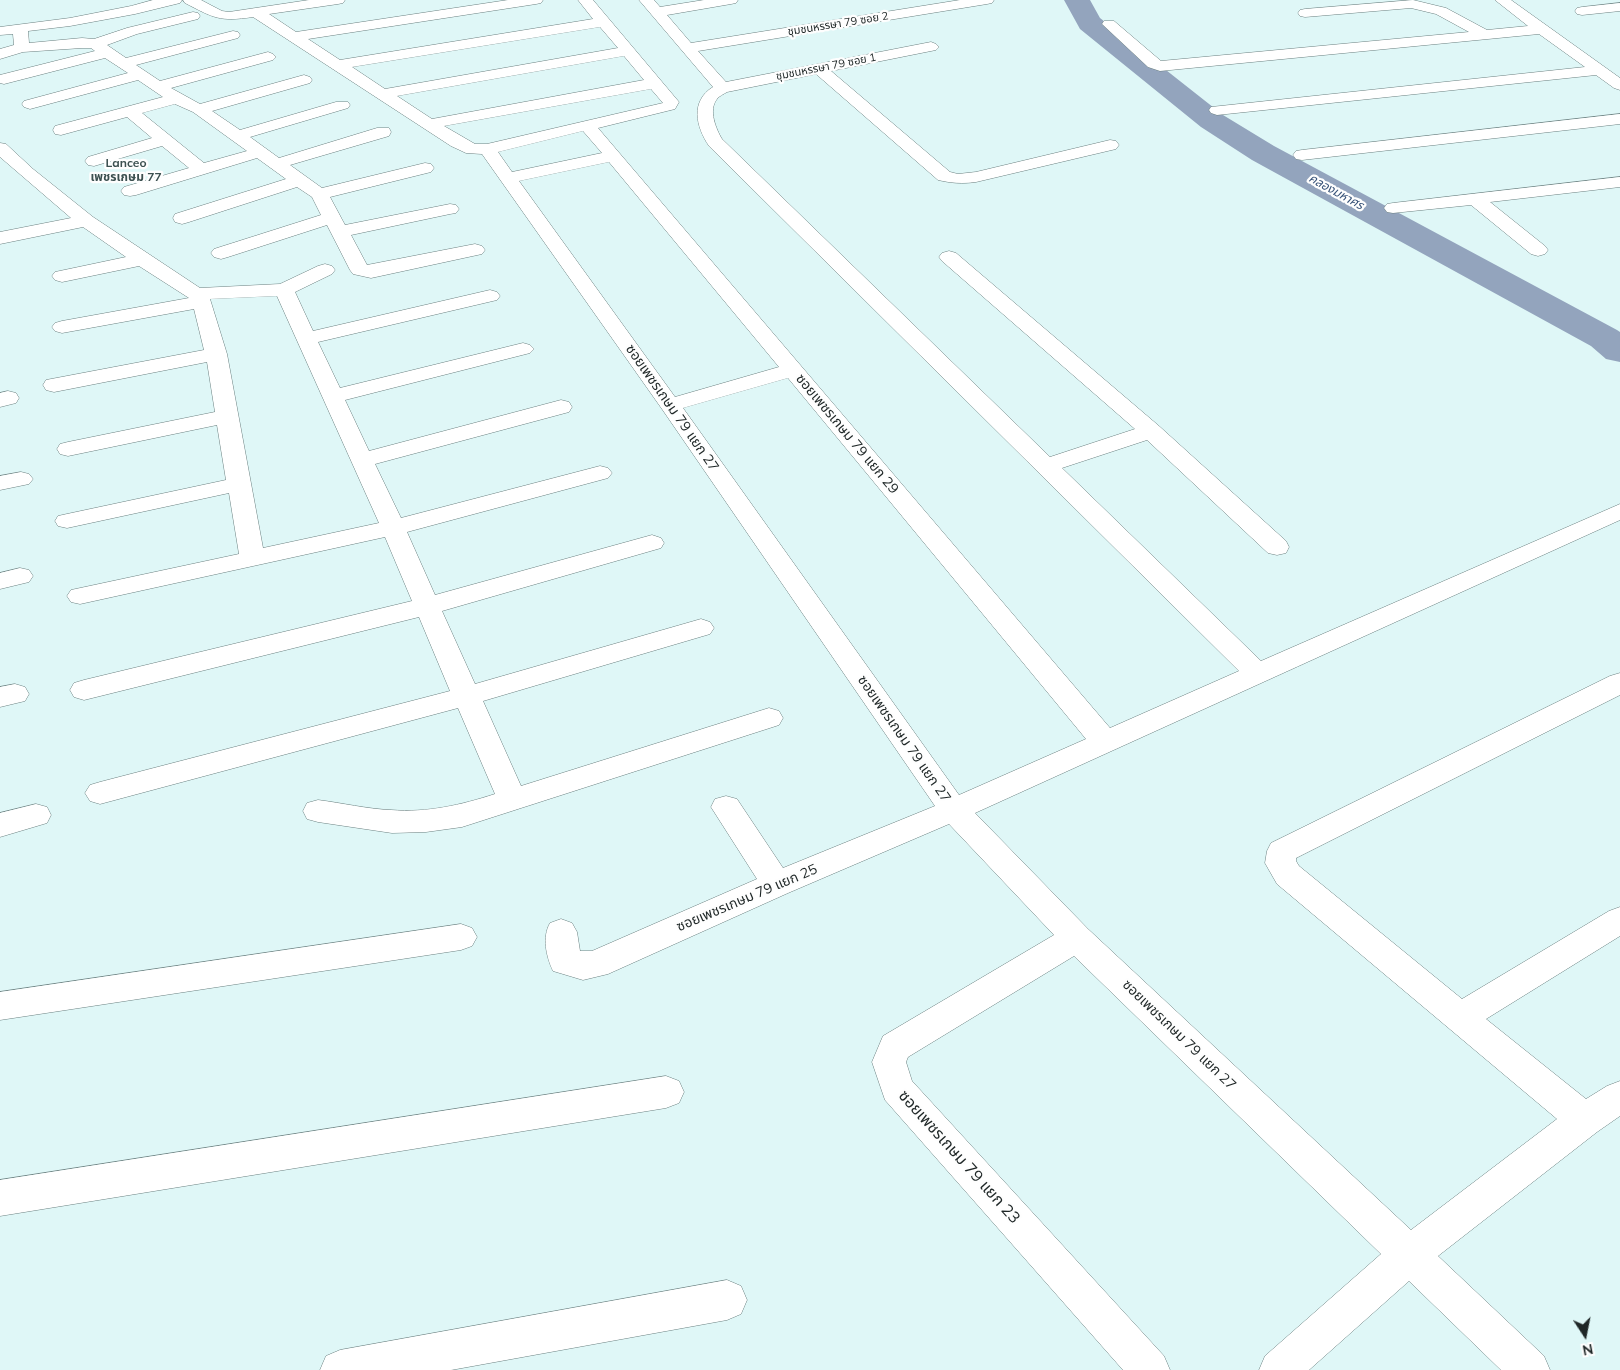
<!DOCTYPE html>
<meta charset="utf-8">
<style>
body{margin:0}
#map{position:relative;width:1620px;height:1370px;overflow:hidden;background:#dff7f7;font-family:Mulish,sans-serif}
canvas{display:block}
.north{position:absolute;left:1560px;top:1310px;width:50px;height:50px;-webkit-text-stroke:4px #fefefe;paint-order:stroke;rotate:169deg;font-size:14px;font-weight:700;line-height:20px;text-align:center;color:#1f2727}
.north::after{content:'';display:block;margin:auto;width:18px;height:22px;background:#1f2727;clip-path:polygon(50% 0,100% 100%,50% 72%,0 100%)}
</style>
<div id="map">
<canvas width="1620" height="1370"></canvas>
<div class="north">N</div>
</div>
<script>
const context = document.querySelector('canvas').getContext('2d');
context.lineJoin = 'round';
function paint(path, color) { context.fillStyle = color; context.fill(path, 'evenodd'); }
function strokePath(path, color, width, dash) { context.strokeStyle = color; context.lineWidth = width; context.lineCap = dash ? 'butt' : 'round'; context.setLineDash(dash || []); context.stroke(path); }
function drawText(font, color, halo, rows, align = 'center') {
  context.font = font + ' Mulish,"Noto Sans Thai",sans-serif'; context.lineWidth = 4.5; context.setLineDash([]); context.textBaseline = 'middle'; context.strokeStyle = halo; context.fillStyle = color; for (const [text, x, y, turn = 0] of rows) {
    context.save(); context.translate(x, y); context.rotate((+turn || 0) * Math.PI / 180); context.textAlign = isNaN(turn) ? turn : align; if (halo) context.strokeText(text, 0, 0); context.fillText(text, 0, 0); context.restore();
  }
}
const river = new Path2D(`
 M1064,0H1090L1100,18L1223,115L1274,146L1617,330L1620,332V362L1606,359L1591,346L1252,160L1201,127L1080,29Z`);
const street = new Path2D(`
 M153,0H182L180,3L135,14L70,26L28,31L29,43L82,38L94,39L127,28L193,12L198,13L200,16L198,19L137,34L107,45L126,58L233,31L238,32L240,35L238,38L136,65L160,81L268,52L273,54L276,57L273,60L171,88L200,104L304,75L310,77L312,80L310,83L212,111L240,130L336,102H348L350,105L348,108L250,137L279,158L377,128H389L391,132L389,136L290,165L322,188L425,163L431,164L434,168L431,172L330,197L345,225L450,204L456,205L459,209L456,213L450,214L351,235L367,265L475,244L482,246L485,250L482,254L371,278L353,274L350,270L327,225L228,257L221,259L214,257L211,253L214,249L321,215L312,197L297,187L189,222L182,224L175,222L173,218L175,214L286,179L257,158L136,195L130,196L124,195L121,191L124,187L189,168L162,146L94,166L88,165L85,161L88,157L152,138L127,117L61,135L55,134L53,130L55,126L163,97L138,80L30,109L24,107L22,104L24,101L128,73L105,58L4,84L0,83V75L95,51L91,48H82L23,52L0,59V49L14,45L13,34L0,35V27L70,18L131,6ZM175,104L193,112L247,151L204,163L142,113Z
 M183,0H201L222,11L229,12L309,0H345L343,3L338,4L269,14L296,32L508,0H543L541,3L536,4L308,39L340,60L593,19L578,0H593L679,102L675,109L598,128L1110,728L1239,671L709,146C696,127 690,101 713,87L639,0H654L660,7L704,0H738L736,3L731,4L667,15L691,43L960,0H994L992,3L987,4L698,51L726,82L931,42L936,44L939,47L936,50L831,71L950,172L958,174L976,172L1110,140L1116,141L1119,145L1116,149L976,182C962,184 951,183 938,180L816,74L727,92C724,94 719,96 717,99C708,110 716,129 722,139L1050,457L1135,429L942,261L939,257L942,253L949,251L956,253L1159,426L1286,541L1289,547L1286,553L1277,555L1268,553L1147,440L1062,468L1261,661L1620,504V520L975,813L1088,929L1411,1230L1557,1119L1277,884L1265,863L1267,851L1271,843L1610,676L1620,673V695L1296,858V861L1299,866L1462,999L1609,911L1620,907V936L1486,1019L1586,1099L1607,1086L1620,1081V1116L1597,1132L1438,1256L1544,1356L1550,1370H1501L1409,1281L1309,1370H1259L1265,1356L1381,1254L1074,956L908,1057L906,1062L912,1081L1164,1356L1170,1370H1123L885,1100L872,1062L883,1036L1054,935L949,824L788,893L608,974L583,980L553,971C546,956 542,937 550,923L561,919L572,923L577,932L580,951H592L757,879L711,807L715,799L726,796L737,799L783,868L935,806L662,409L482,154L466,153L451,146L253,17C219,22 214,18 185,3ZM600,27L618,48L385,89L352,67ZM624,56L644,80L432,119L397,96ZM651,89L663,103L487,144H475L444,126ZM583,131L602,153L512,172L498,152ZM609,162L779,367L675,397L519,181ZM788,378L1086,739L959,795L683,408Z
 M1413,0L1446,8L1487,30L1528,26L1495,0H1511L1620,78V90L1614,88L1596,75L1217,115L1211,113L1209,110L1211,107L1585,67L1539,34L1160,71L1148,67L1102,24L1104,21H1114L1161,61L1469,32L1436,14L1411,8L1305,17L1300,16L1298,13L1300,10L1305,9Z
 M1620,3V11L1582,15L1577,14L1575,11L1577,8L1582,7Z
 M1620,114V124L1302,160L1296,159L1293,155L1296,151L1302,150Z
 M0,143L6,144L33,169L93,217L200,288L280,284L318,266L325,264L332,266L335,270L332,274L295,292L313,331L490,290L497,292L500,296L497,300L318,342L340,388L523,343L530,345L534,349L530,353L345,400L369,451L561,400L569,402L572,407L569,412L375,464L401,518L600,466L608,468L612,473L608,478L407,532L435,595L652,535L661,538L664,543L661,548L442,611L475,684L701,619L710,622L714,628L710,634L483,701L521,786L769,708L779,711L783,718L779,725L462,827L426,832L392,833L318,822L307,819L303,811L307,803L318,800C342,803 367,809 391,810C427,813 461,805 495,794L458,708L100,804L90,801L85,793L90,785L100,782L450,691L419,617L84,700L74,697L70,690L74,683L84,680L412,601L385,537L80,604L71,602L67,596L71,590L239,554L229,493L67,528L58,526L55,521L58,516L67,514L226,480L217,425L68,456L60,454L57,449L60,444L68,442L215,412L207,362L54,392L46,390L43,385L46,380L204,350L194,309L62,333L55,331L52,327L55,323L62,321L189,298L139,266L62,282L55,280L52,276L55,272L126,257L83,227L0,244V232L71,218L0,157ZM277,296L379,523L263,548L227,354L210,299Z
 M1620,177V187L1490,202L1545,246L1548,250L1545,254L1538,256L1531,254L1471,205L1393,213L1387,212L1384,208L1387,204L1393,203Z
 M8,391L16,393L19,398L16,403L0,407V393Z
 M21,472L29,474L33,479L29,484L0,490V476Z
 M20,568L29,570L33,576L29,582L0,589V573Z
 M15,684L25,687L29,694L25,701L0,707V687Z
 M36,804L47,807L51,815L47,823L0,837V813Z
 M461,924L472,928L477,937L472,946L461,950L0,1020V992Z
 M666,1076L679,1081L684,1092L679,1103L666,1108L0,1216V1180Z
 M727,1280L741,1286L747,1300L741,1314L727,1320L451,1370H320L326,1356L340,1350Z`);
const farStreetnames = [
 ["ชุมชนหรรษา 79 ซอย 2",838,24,-9],
 ["ชุมชนหรรษา 79 ซอย 1",826,67,-11]
];
const farNeighbourhoodnames = [
 ["Lanceo",126,163],
 ["เพชรเกษม 77",126,177]
];
const farWaternames = [
 ["คลองมหาศร",1336,192,29]
];
const streetNames = [
 ["ซอยเพชรเกษม 79 แยก 27",672,408,55],
 ["ซอยเพชรเกษม 79 แยก 29",847,434,50],
 ["ซอยเพชรเกษม 79 แยก 27",904,739,55],
 ["ซอยเพชรเกษม 79 แยก 25",747,898,-23],
 ["ซอยเพชรเกษม 79 แยก 27",1179,1035,44]
];
const nearStreetnames = [
 ["ซอยเพชรเกษม 79 แยก 23",959,1157,48]
];
paint(river, '#93a4bd');
strokePath(street, '#6b8080', 1);
paint(street, '#fff');
drawText('11px', '#1f2727', '#fefefe', farStreetnames);
drawText('bold 12px', '#3c5050', '#fefefe', farNeighbourhoodnames);
drawText('italic 12px', '#375278', '#fefefe', farWaternames);
drawText('14px', '#1f2727', '#fefefe', streetNames);
drawText('16px', '#1f2727', '#fefefe', nearStreetnames);
</script>
